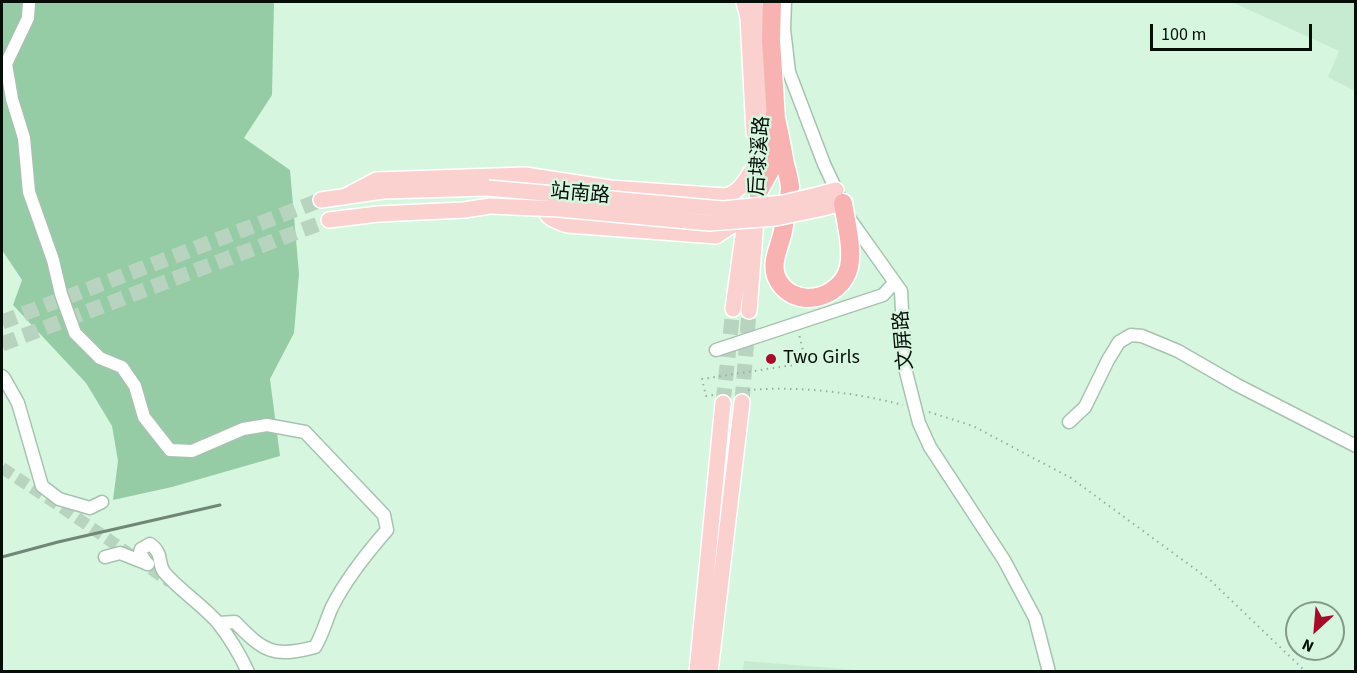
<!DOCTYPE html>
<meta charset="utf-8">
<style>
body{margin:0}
#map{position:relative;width:1357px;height:673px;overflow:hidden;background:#d7f6e0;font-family:"Source Sans 3",sans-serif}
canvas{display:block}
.frame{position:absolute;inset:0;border:3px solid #050f08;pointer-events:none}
.north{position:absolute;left:1285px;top:601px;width:60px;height:60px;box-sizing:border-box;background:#d7f6e0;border:2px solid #839a8a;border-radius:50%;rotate:206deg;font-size:16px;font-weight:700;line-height:24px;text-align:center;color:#050f08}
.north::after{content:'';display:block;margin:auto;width:21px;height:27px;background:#a60b29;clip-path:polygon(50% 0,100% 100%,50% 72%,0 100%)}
.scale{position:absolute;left:1150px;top:24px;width:162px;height:27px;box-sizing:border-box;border:3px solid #050f08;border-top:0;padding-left:8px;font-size:18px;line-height:21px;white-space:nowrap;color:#050f08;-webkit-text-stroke:4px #d7f6e0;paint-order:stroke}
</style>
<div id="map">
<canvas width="1357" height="673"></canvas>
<div class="frame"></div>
<div class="north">N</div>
<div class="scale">100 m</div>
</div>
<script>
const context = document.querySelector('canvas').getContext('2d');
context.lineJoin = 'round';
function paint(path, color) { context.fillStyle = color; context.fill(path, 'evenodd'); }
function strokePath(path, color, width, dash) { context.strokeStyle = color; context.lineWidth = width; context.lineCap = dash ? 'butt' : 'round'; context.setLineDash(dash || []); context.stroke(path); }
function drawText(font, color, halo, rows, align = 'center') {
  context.font = font + ' "Source Sans 3","Noto Sans SC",sans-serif'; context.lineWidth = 5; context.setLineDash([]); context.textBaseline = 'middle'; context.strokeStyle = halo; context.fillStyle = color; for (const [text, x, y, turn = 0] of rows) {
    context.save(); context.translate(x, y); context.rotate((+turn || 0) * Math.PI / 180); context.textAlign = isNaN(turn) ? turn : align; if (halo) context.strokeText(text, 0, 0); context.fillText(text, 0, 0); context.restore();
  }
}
const built = new Path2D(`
 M1232,2H1355V91L1328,77L1339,51Z
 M744,661L869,671H743Z`);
const green = new Path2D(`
 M2,2H274L272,95L244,138L290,170L299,274L294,333L270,379L280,456L172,487L113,500L118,461L112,426L86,383L13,305L22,280L2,250Z`);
const minorTunnel = new Path2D(`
 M2,468L60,506L170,582`);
const majorTunnel = new Path2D(`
 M2,322L321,200
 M2,344L329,220
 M742,402L749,311
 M723,403L733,309`);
const path = new Path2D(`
 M748,390C800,386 853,392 903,405
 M713,395L706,396L702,379L806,363L799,334
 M929,412L973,426L1071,478L1210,580L1306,672`);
const minor = new Path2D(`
 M29,2L28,18L6,64L12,99L24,138L29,192L53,260L61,294L75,333L100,358L122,367L135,386L144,417L170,450L192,451L243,429L267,425L305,432L384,515L387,530C366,554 346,579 332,607C326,620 323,634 315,647C274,658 264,652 235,622L218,623
 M785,2L784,29L789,72L824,164L839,196
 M849,218L901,291L905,368L919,423L930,447L1004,560L1035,618L1049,672
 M716,350L883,295L894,283
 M2,376L4,378L18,403L42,486L59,499L90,508L102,502
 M1069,422L1085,407L1108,360L1119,342L1131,335L1142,336L1178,351L1237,385L1356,446
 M105,557L120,553L148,564
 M147,564L140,553L141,549L150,544C164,554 157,562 164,572C180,591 203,605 219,624C230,638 240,655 248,672`);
const major = new Path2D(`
 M744,2L748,17L754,133
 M817,195L836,190
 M344,197L376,180L525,175L610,188L725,196C738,193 744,183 751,172
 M544,197C542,216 551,220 568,225L716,236L739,221
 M321,200L383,191L488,188
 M819,209L843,203
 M329,220L378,214L464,210L490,206
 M733,309L747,207
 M749,311L765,101L755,2
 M697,672L723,403
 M710,672L742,402`);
const highway = new Path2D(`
 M775,114C779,131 782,147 785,164C787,171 789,179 790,186C790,200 785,217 783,231C780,246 771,261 776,276C790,311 841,301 849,267C853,248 846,223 843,203
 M758,192L772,167L776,119L771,40L772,2`);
const rail = new Path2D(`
 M2,557L58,542L220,505`);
const majorBridge = new Path2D(`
 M488,188L723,209L783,203L817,195
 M490,206L559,209L709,223L776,218L819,209`);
const markers = [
 [771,359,6,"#a60b29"]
];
const streetNames = [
 ["后埭溪路",761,156,-86],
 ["站南路",580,195,5],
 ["文屏路",905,340,-95]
];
const poiNames = [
 ["Two Girls",783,359]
];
paint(built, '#c6ebd0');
paint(green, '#95cca6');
strokePath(minorTunnel, '#b8d3c0', 12, [12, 6]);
strokePath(majorTunnel, '#b8d3c0', 15, [15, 8]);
strokePath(minor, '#a6c3ae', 15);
strokePath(major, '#fff', 18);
strokePath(highway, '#fff', 21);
strokePath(path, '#97b09e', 2, [1.5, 4.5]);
strokePath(minor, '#fff', 12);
strokePath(major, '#fbd1d0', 15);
strokePath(highway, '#f8b2b1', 18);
strokePath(rail, '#718677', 3);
strokePath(majorBridge, '#fff', 18, []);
strokePath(majorBridge, '#fbd1d0', 15);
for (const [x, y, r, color] of markers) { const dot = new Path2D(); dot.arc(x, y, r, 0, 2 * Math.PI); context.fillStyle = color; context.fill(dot); strokePath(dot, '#d7f6e0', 2); }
drawText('20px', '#050f08', '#d7f6e0', streetNames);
drawText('20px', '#050f08', '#d7f6e0', poiNames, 'left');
</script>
